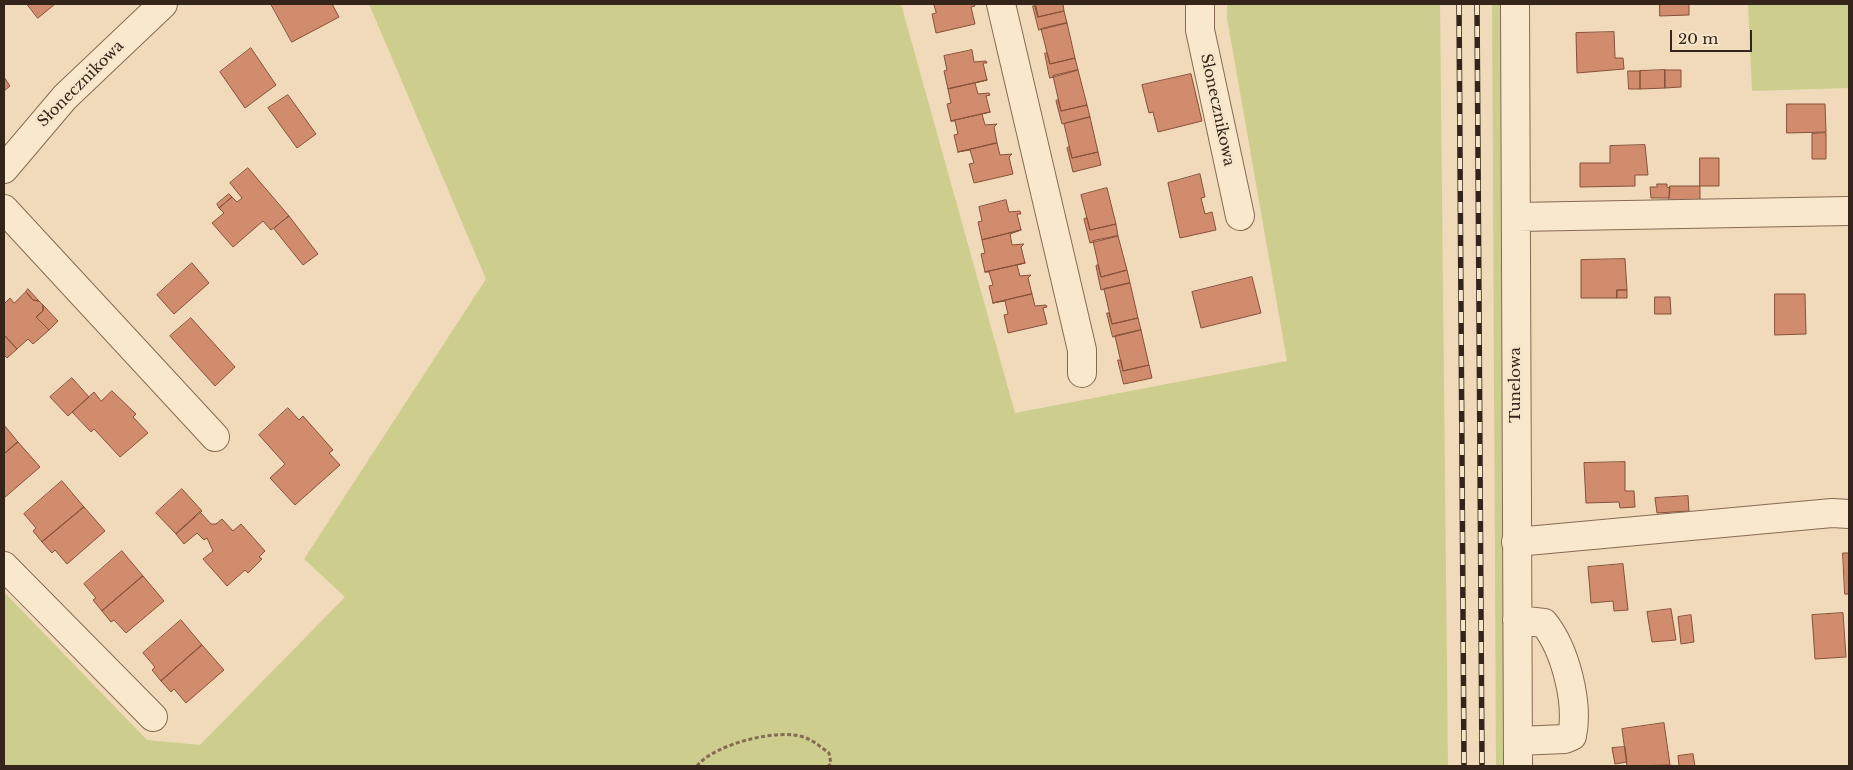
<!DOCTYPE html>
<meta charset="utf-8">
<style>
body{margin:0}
#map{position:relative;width:1853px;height:770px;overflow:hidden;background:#f0daba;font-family:"Libre Baskerville",serif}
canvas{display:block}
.frame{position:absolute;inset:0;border:5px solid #35241a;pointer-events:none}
.scale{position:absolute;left:1670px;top:30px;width:82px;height:22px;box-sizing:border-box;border:2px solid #35241a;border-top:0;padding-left:6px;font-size:15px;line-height:18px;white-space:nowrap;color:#35241a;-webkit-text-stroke:4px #f7e5ca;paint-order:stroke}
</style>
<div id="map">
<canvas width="1853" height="770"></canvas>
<div class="frame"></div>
<div class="scale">20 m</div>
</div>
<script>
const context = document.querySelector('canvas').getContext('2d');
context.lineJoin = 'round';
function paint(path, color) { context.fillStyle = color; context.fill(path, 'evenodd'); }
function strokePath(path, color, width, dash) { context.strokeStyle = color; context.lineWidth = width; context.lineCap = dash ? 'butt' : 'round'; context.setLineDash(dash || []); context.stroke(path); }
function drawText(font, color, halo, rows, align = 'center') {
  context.font = font + ' "Libre Baskerville",serif'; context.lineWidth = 5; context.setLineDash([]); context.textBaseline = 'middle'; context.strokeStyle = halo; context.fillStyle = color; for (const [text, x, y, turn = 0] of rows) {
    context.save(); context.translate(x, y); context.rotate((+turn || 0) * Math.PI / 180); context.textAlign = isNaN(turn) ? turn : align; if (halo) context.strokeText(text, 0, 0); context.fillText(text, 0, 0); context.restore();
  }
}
const green = new Path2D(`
 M369,4H901L1015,413L1287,361L1227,18V4H1440L1448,766H4V592L147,740L200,745L345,597L304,559L486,279Z
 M1492,4H1506L1512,766H1496Z
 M1748,4H1849V88L1752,91Z`);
const building = new Path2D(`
 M27,4H55L38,18Z
 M271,4H332L339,17L292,42Z
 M934,4H974L975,6L971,7L975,24L936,33L932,14L936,13Z
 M1035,4H1063L1064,11L1038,17Z
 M1660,4H1689V15L1660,16Z
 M1033,6H1036L1038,17L1064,11L1067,23L1039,30Z
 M1067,23L1075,58L1050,64L1041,29Z
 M1614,32L1615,58H1623L1624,69L1577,73L1576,33Z
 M251,48L276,85L245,108L220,72Z
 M972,50L974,62L986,61L987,63H983L987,80L948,89L944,71L947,70L944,56Z
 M1045,53H1047L1050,64L1075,58L1078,70L1050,78Z
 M1078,70L1087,105L1061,111L1053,76Z
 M1665,70H1681V87L1665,88Z
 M1665,70V88L1640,89V71Z
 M1628,71H1640V89H1629Z
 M1191,74L1202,121L1158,132L1153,112L1149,113L1142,85Z
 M4,77L10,86L4,91Z
 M987,80L975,83L978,94L989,93L990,95L986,96L990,112L951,121L947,104L951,103L948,89Z
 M288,95L316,134L297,148L268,108Z
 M1058,100L1061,111L1087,105L1090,117L1062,124L1056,101Z
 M1787,104H1825L1826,132L1787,133Z
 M990,112L982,114L985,125L997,124L994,127L997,143L958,152L954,135L958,134L955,121H951Z
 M1090,117L1098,152L1072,158L1064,124Z
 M1826,133V159H1812V134Z
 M997,143L1000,155L1012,154L1009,157L1013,174L974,183L969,164L974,163L970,150L958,152Z
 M1645,145L1648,175H1635V186L1580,187V163H1610V146Z
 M1069,147L1072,158L1098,152L1101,165L1073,172L1067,148Z
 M1700,158H1719V186H1700Z
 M248,168L289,216L271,230L263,221L233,247L212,223L224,213L219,208L232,197L237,202L242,198L230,183Z
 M1200,174L1205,197L1201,198L1205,214L1212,212L1216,230L1180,238L1168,183Z
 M1657,184H1667V187L1670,188L1669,198H1651L1650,187H1657Z
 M1670,186H1700V203L1669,204Z
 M1107,188L1116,224L1090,230L1081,195Z
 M229,194L232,197L219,208L217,204Z
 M1006,200L1009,212L1020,211L1021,214H1017L1021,230L982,240L978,222L982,221L979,207Z
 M289,216L318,254L303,265L274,229Z
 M1087,218L1090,230L1116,224L1118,236L1090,243L1084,219Z
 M1021,230L1010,234L1012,245L1024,244L1021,247L1025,263L985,272L981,254L985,253L982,240Z
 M1118,236L1127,270L1101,277L1093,241Z
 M1625,259L1627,290H1617V298H1581V260Z
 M192,263L209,283L174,314L157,295Z
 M1025,263L1017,265L1020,276L1031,275L1028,278L1032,294L993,303L989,286L993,285L989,272H985Z
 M1098,265L1101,277L1127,270L1130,283L1101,290L1096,266Z
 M1252,277L1261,313L1201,328L1192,292Z
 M1130,283L1138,318L1112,324L1104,289Z
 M28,289L39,301L33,300L26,292Z
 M1617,290H1627V298H1617Z
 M26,292L33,300L39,301L43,305V311L36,317L49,330L33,344L28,339L17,349L4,335V304L10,298L14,303Z
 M1032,294L1035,306L1046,305L1047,307L1043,308L1047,324L1008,333L1004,315L1008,314L1005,301L993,303Z
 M1775,294H1805L1806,334L1775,335Z
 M1655,297H1670L1671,314H1655Z
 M43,305L58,321L49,330L36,317L43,311Z
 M1107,313H1109L1112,324L1138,318L1141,330L1113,337Z
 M191,318L235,367L215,386L170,336Z
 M1141,330L1149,365L1123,371L1115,336Z
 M4,335L17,349L7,358L4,355Z
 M1118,360H1121L1123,371L1149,365L1152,378L1124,384Z
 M72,378L89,397L68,416L50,397Z
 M112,391L136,414L133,417L148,433L120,457L94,429L91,432L72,412L94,392L101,401Z
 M288,408L299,420L303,416L333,450L329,453L340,465L295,505L270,478L285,464L259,435Z
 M4,425L18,442L4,454Z
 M18,442L40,467L4,498V454Z
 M1625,462V491H1634L1635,507L1620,508L1619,502L1586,503L1584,463Z
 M62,481L84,507L42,542L33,531L36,528L24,514Z
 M182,489L202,511L176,534L156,513Z
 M1688,496L1689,511L1657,513L1655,498Z
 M84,507L105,531L67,564L55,550L52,553L42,542Z
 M200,512L211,524H216L222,519L233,531L241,524L265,551L259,557L262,559L248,573L245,570L227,586L203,559L213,551L207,538L204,540L197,533L184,544L176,534Z
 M122,551L143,576L102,611L93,600L96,598L84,584Z
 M1843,553H1849V594H1845Z
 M1623,564L1628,610L1614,611L1613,601L1591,603L1588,567Z
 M143,576L164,601L126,633L114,620L111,622L102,611Z
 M1671,609L1676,640L1652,642L1647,612Z
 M1843,613L1846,657L1815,659L1812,615Z
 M1691,615L1694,642L1681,644L1678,617Z
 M181,620L202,645L161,681L152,670L155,667L143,653Z
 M202,645L224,670L186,703L174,689L171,692L161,681Z
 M1664,723L1670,765L1627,766L1622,729Z
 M1625,747L1627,762L1615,764L1612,748Z
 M1693,754L1695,766H1679L1678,756Z`);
const path = new Path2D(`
 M697,766C714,744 781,727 806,738C814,741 822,748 829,753L831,764L828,766`);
const minor = new Path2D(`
 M1001,4L1082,350V373
 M1200,4V30L1240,216
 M1515,4L1518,766
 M4,169L65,97L163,4
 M4,209L215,437
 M1516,217L1849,211
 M1516,542L1832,513L1849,514
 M4,566L153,717
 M1517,620L1544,623C1565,649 1579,702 1572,736L1565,739L1518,741`);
const rail = new Path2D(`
 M1459,4L1464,766
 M1477,4L1482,766`);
const streetNames = [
 ["Słonecznikowa",81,84,-45],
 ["Słonecznikowa",1217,110,78],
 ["Tunelowa",1516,385,-90]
];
paint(green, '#cdce8e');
paint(building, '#d08c6d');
strokePath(building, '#875038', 1);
strokePath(minor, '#876a54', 30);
strokePath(path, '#876a54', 3, [4, 2.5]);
strokePath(minor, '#fae8cd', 28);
strokePath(rail, '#35241a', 5.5);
strokePath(rail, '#f7e5ca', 4, [11]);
drawText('15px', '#35241a', '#f7e5ca', streetNames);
</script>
